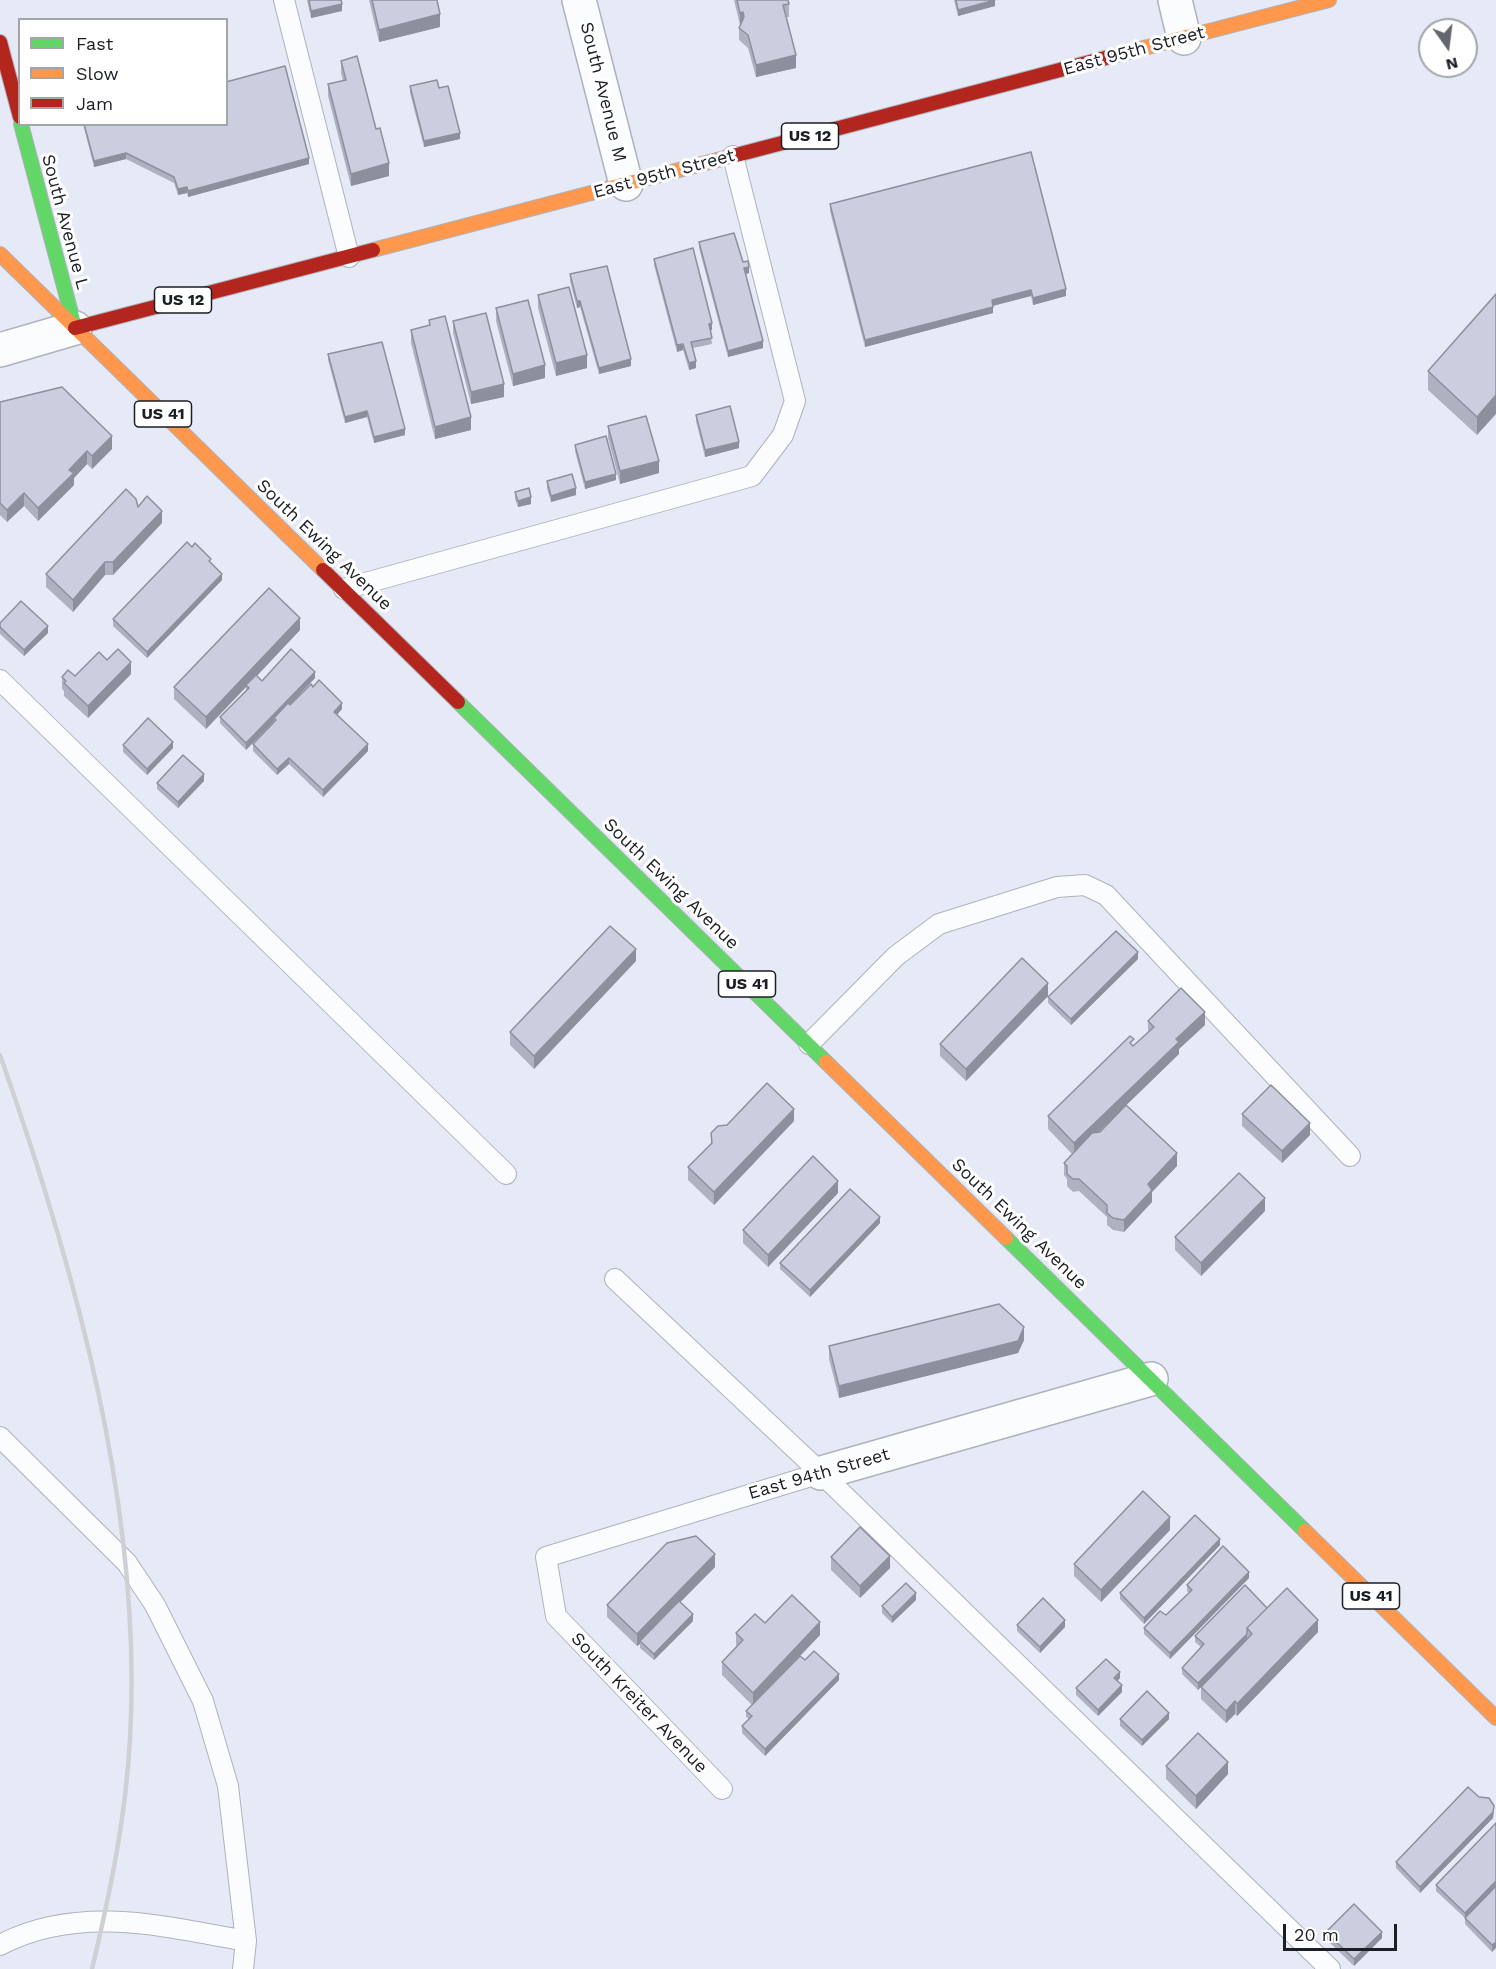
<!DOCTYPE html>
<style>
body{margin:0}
#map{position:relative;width:1496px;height:1969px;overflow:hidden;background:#e6eaf7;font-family:"Work Sans",sans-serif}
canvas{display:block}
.legend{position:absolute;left:18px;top:18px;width:210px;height:108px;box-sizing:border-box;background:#fff;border:2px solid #a4a5a8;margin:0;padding:8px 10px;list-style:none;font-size:18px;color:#1c1e26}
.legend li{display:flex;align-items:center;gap:12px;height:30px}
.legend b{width:30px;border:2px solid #a4a5a8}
.north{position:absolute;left:1418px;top:18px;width:60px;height:60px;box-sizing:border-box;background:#fff;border:2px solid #a4a5a8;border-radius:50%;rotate:166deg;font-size:16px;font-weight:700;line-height:24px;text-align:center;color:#1c1e26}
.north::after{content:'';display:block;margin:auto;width:21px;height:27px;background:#63656f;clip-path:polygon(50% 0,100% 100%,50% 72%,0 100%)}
.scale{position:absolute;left:1283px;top:1924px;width:114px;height:27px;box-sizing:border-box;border:3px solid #1c1e26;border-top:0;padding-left:8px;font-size:18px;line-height:21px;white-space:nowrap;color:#1c1e26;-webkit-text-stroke:4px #fff;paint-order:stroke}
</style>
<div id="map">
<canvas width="1496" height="1969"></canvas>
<ul class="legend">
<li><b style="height:8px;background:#63d668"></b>Fast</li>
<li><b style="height:8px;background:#ff974d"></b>Slow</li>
<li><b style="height:8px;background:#b3261e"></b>Jam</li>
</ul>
<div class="north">N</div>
<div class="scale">20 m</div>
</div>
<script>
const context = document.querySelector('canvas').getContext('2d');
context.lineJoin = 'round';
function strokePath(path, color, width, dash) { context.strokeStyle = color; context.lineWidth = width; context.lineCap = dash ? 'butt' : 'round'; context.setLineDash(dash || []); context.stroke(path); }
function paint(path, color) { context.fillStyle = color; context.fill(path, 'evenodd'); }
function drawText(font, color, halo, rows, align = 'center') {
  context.font = font + ' "Work Sans",sans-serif'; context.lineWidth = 6; context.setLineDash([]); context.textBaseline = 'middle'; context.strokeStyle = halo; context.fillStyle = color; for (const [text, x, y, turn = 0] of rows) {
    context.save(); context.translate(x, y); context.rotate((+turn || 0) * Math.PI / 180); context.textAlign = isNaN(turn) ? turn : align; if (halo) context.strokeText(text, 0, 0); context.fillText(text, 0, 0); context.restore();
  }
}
const lane = new Path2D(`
 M284,0L349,257
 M344,589L752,476L783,435L795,401L733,156
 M0,680L506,1174
 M809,1044L896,956L939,924L1057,887L1085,885L1106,895L1350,1156
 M615,1279L821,1473L1330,1969
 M0,1437L127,1563L155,1605L203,1701L228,1786L246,1941L243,1969
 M722,1789L556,1616L546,1557L821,1473
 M0,1945C78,1904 164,1926 246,1941`);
const street = new Path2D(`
 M579,0L626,184
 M1175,0L1184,38
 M0,350L75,328
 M821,1473L1151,1379`);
const fast = new Path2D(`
 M21,124L75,328
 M458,702L826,1062
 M1006,1238L1305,1531`);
const slow = new Path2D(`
 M1113,56L1329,0
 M373,250L725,158
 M0,254L323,570
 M826,1062L1006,1238
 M1305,1531L1496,1718`);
const jam = new Path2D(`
 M0,42L20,117
 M725,158L1113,56
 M75,328L373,250
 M323,570L458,702`);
const rail = new Path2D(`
 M0,1055C75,1268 143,1511 130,1738C126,1817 110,1893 92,1969`);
const wall = new Path2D(`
 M307,0H341L342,11L311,18Z
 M369,0H437L440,27L379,42Z
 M734,0H788L789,4V17H786L796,68L756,77L748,48L739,40V28L740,25Z
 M954,0H995V6L958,16Z
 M341,61L376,129L389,176L351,186L328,96V84L343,81L341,73Z
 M410,86L439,88L460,139L424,147L410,93Z
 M83,124H226L309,164L188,197L187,193L178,195L174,183L126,159L94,167Z
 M830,204L1066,296L1033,305L1031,296L993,306V313L865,347L830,211Z
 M699,242L743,262L749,273L746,274L763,348L728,357L699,248Z
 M654,259L712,330H710L712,344L693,348L696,368L689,370L683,350L677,352L654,265Z
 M570,274L631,366L599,374L580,307L577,308L570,281Z
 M1496,294L1477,435L1428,390V371Z
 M538,295L587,368L556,376L538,308Z
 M496,308L545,378L513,386L496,321Z
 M429,320L471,430L435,439L411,343V330L429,326Z
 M453,321L504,397L471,404L453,333Z
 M328,354L405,435L374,443L367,417L345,423L328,360Z
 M0,402L112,449L92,469L87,464L74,478V485L38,521L24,506L7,522L0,515Z
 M696,415L739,448L705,457L696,421Z
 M608,426L659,473L620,484L608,438Z
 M575,445L616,480L585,489L575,451Z
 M547,481L576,495L551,502L547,488Z
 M515,492L531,504L518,507L515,499Z
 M138,507L162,523L113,575H105L73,612L46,587V574Z
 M211,564L222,580L147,658L113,626V619Z
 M0,623L48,633L24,656L0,634Z
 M300,630L257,676L262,681L315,678L290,705L313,687L342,709L337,715L368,751L323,797L289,764L277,775L253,751V744L274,722V721L246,750L220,723V717L246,691V687L206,729L174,699V687Z
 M107,660L131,674L88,718L64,696V691L62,689V677L75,676Z
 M123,745L173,748L147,775L123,752Z
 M204,781L178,808L157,789V783Z
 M1138,959L1071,1025L1048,1003V997Z
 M636,961L534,1069L510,1045V1032Z
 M1048,996L966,1081L940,1056V1044Z
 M1148,1021L1205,1025L1179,1049V1054L1126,1105L1177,1166L1152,1192V1202L1124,1232L1113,1230L1107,1225V1217L1079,1191L1073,1192L1067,1186V1179L1064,1175V1163L1072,1154L1048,1129V1116L1134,1046L1148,1032ZM1118,1113L1100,1132H1098L1107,1124Z
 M1242,1114L1310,1135L1282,1163L1242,1126Z
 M794,1121L714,1205L688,1180V1167L711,1144V1133Z
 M838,1193L768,1267L743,1243V1230Z
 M1265,1211L1201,1276L1175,1250V1237Z
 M880,1223L810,1297L780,1269V1263Z
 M1024,1340L1018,1353L839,1398L829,1359V1346Z
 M1170,1530L1101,1602L1074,1576V1564Z
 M1220,1545L1144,1624L1120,1599V1593Z
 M831,1557L890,1568L860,1598L831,1570Z
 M715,1567L680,1602L693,1621L654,1660L640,1648V1644L637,1646L607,1617V1605Z
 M1249,1578L1170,1659L1144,1634V1628L1166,1615L1189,1593L1187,1591V1585Z
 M916,1600L892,1623L882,1613V1606Z
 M1267,1608L1318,1632L1237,1716L1235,1714L1226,1723L1201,1699V1687L1198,1690L1182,1674V1668L1201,1647L1195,1642V1636Z
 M765,1623L820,1635L800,1656L805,1660L839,1680L765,1756L742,1733V1726L749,1719L746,1717V1711L752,1705L722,1675V1662L737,1646L736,1645V1633Z
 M1017,1625L1065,1627L1040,1653L1017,1631Z
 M1120,1678L1117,1681L1122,1692L1098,1716L1076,1695V1688Z
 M1120,1719H1169L1142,1746L1120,1726Z
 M1166,1766L1228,1774L1196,1809L1166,1779Z
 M1494,1812L1493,1818L1420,1893L1396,1868V1862Z
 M1496,1823L1492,1952L1465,1924V1918L1436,1891V1885Z
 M1326,1932L1382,1938L1354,1966L1326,1939Z`);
const shadedWall = new Path2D(`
 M995,0V6L958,16V10Z
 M342,4V11L311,18V11Z
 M743,12V25H740V13Z
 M440,14V27L379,42V30Z
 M796,55V68L756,77V65Z
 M460,133V139L424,147V141Z
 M126,153V159L94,167V161Z
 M309,158V164L188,197V191Z
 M389,163V176L351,186V174Z
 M187,187V193L178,195V189Z
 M749,267V273L744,275V268Z
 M1066,289V296L1033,305V298Z
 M1031,290V296L992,306V300Z
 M577,301H580V307L577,308Z
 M993,307V313L865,347V340Z
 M712,323V330H709V324Z
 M763,341V348L728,357V351Z
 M683,344V350L677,352V345Z
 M587,355V368L556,376V363Z
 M631,359V366L599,374V368Z
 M696,361V368L689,370V363Z
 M545,365V378L513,386V374Z
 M504,384V397L471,404V392Z
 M1496,395V414L1477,435V417Z
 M367,411V417L345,423V417Z
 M471,417V430L435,439V427Z
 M405,429V435L374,443V437Z
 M112,436V449L92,469V456Z
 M739,442V448L705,457V450Z
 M87,451V464L74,478V485L38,521V508L69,470Z
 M659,461V473L620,484V471Z
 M616,474V480L585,489V482Z
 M576,488V495L551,502V496Z
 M24,493V506L7,522V510Z
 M531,497V504L518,507V501Z
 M162,511V523L113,575V562Z
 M105,562V575L73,612V600Z
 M222,574V580L147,658V652Z
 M300,618V630L247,686L246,685V687L206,729V717Z
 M48,626V633L24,656V650Z
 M131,662V674L88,718V706Z
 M315,672V678L276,719L274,718V721L246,750V743Z
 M342,703V709L334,718V712Z
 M173,742V748L147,775V769Z
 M368,744V751L323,797V790Z
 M289,758V764L277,775V769Z
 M204,774V781L178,808V802Z
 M636,949V961L534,1069V1056Z
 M1138,952V959L1071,1025V1019Z
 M1048,983V996L966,1081V1069Z
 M1205,1012V1025L1179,1049V1054L1074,1156V1143L1176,1039Z
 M794,1109V1121L714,1205V1192Z
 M1310,1123V1135L1282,1163V1151Z
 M1177,1153V1166L1152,1192V1202L1124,1232V1220L1148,1184Z
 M838,1181V1193L768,1267V1255Z
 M1265,1198V1211L1201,1276V1263Z
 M880,1217V1223L810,1297V1290Z
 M1024,1327V1340L1018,1353L839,1398V1386Z
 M1170,1517V1530L1101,1602V1590Z
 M1220,1539V1545L1144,1624V1618Z
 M715,1554V1567L641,1642L640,1641V1644L637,1646V1634Z
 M890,1556V1568L860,1598V1586Z
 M1249,1572V1578L1170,1659V1653Z
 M916,1593V1600L892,1623V1617Z
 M693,1614V1621L654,1660V1654Z
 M1065,1620V1627L1040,1653V1647Z
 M1318,1620V1632L1237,1716V1704Z
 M820,1622V1635L753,1705V1693Z
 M1247,1634V1640L1198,1690V1683Z
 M1120,1672V1678L1114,1684V1678Z
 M839,1674V1680L765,1756V1749Z
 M1122,1685V1692L1098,1716V1710Z
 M1235,1701V1714L1226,1723V1711Z
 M1169,1713V1719L1142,1746V1740Z
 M1228,1762V1774L1196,1809V1796Z
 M1494,1806L1493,1818L1420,1893V1887Z
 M1496,1881V1887L1465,1919V1913Z
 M1382,1932V1938L1354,1966V1959Z
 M1496,1942V1948L1492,1952V1945Z`);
const building = new Path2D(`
 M309,0H341L342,4L311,11Z
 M372,0H437L440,14L379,30Z
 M737,0H788L789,4L783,5L796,55L756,65L748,35L739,28L744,17L743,12L740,13Z
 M956,0H995L958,10Z
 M357,56L376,129L380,128L389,163L351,174L328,84L346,80L341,61Z
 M285,66L309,158L188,191L187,187L178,189L174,177L126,153L94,161L84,124H226V82Z
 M437,80L439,88L448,86L460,133L424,141L410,86Z
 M1031,152L1066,289L1033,298L1031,290L992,300L993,307L865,340L830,204Z
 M734,233L743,262L748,261L749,267L744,268L763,341L728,351L699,242Z
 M693,248L712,323L709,324L712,338L691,342L696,361L689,363L683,344L677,345L654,259Z
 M607,266L631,359L599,368L580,301H577L570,274Z
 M569,287L587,355L556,363L538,295Z
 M1496,294V395L1477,417L1428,371Z
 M528,300L545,365L513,374L496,308Z
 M486,313L504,384L471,392L453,321Z
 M445,316L471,417L435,427L411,330L430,325L429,320Z
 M382,342L405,429L374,437L367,411L345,417L328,354Z
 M62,387L112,436L92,456L87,451L69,470L74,473L38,508L24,493L7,510L0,503V402Z
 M730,406L739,442L705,450L696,415Z
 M646,416L659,461L620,471L608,426Z
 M606,436L616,474L585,482L575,445Z
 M572,474L576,488L551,496L547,481Z
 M529,488L531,497L518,501L515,492Z
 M126,489L136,499L138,507L147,496L162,511L113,562H105L73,600L46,574Z
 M187,542L192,547L195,543L211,559L209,561L222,574L147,652L113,619Z
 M269,588L300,618L206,717L174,687Z
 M21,601L48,626L24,650L0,627V623Z
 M118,649L131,662L88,706L64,683L66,681L62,677L68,670L75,676L99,652L107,660Z
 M291,649L315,672L246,743L220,717L249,688L246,685L256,675L262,681Z
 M319,680L342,703L334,712L368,744L323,790L289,758L277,769L253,744L276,720L274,718L288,703L290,705L311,684L313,687Z
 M148,718L173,742L147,769L123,745Z
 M183,755L204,774L178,802L157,783Z
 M610,926L636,949L534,1056L510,1032Z
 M1116,931L1138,952L1071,1019L1048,997Z
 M1022,958L1048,983L966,1069L940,1044Z
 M1181,988L1205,1012L1176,1039L1179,1042L1074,1143L1048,1116L1130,1036L1134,1039L1130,1043L1133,1046L1154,1027L1148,1021Z
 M767,1083L794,1109L714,1192L688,1167L712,1143L711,1133L718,1126L727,1125Z
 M1271,1085L1310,1123L1282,1151L1242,1114Z
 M1126,1105L1177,1153L1148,1184L1152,1190L1124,1220L1113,1218L1107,1213V1205L1079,1179H1073L1067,1174V1166L1064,1163L1092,1133L1100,1132Z
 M813,1156L838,1181L768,1255L743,1230Z
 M1239,1173L1265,1198L1201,1263L1175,1237Z
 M850,1189L880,1217L810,1290L780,1263Z
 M999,1304L1024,1327L1018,1341L839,1386L829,1346Z
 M1143,1491L1170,1517L1101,1590L1074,1564Z
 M1195,1515L1220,1539L1144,1618L1120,1593Z
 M860,1527L890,1556L860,1586L831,1557Z
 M696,1536L715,1554L637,1634L607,1605L667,1543Z
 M1223,1546L1249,1572L1170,1653L1144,1628L1160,1611L1166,1615L1192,1590L1187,1585Z
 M906,1583L916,1593L892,1617L882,1606Z
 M1245,1585L1267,1608L1247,1628V1634L1198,1683L1182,1668L1204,1644L1195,1636Z
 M1287,1588L1318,1620L1237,1704L1235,1701L1226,1711L1201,1687L1252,1634L1247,1628Z
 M792,1595L820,1622L753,1693L722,1662L743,1640L736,1633L755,1614L765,1623Z
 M1043,1598L1065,1620L1040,1647L1017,1625Z
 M679,1601L693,1614L654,1654L640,1641Z
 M814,1651L839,1674L765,1749L742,1726L752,1716L746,1711L800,1656L805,1660Z
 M1106,1659L1120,1672L1114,1678L1122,1685L1098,1710L1076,1688Z
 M1147,1691L1169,1713L1142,1740L1120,1719Z
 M1198,1733L1228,1762L1196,1796L1166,1766Z
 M1468,1787L1479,1797L1489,1798L1494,1806L1493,1812L1420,1887L1396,1862Z
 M1496,1823V1881L1465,1913L1436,1885Z
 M1496,1886V1942L1492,1945L1465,1918Z
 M1354,1904L1382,1932L1354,1959L1326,1932Z`);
const shields = [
 [810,136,57],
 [183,300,57],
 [163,414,57],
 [747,984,57],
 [1371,1596,57]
];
const shieldNames = [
 ["US 12",810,136],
 ["US 12",183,300],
 ["US 41",163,414],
 ["US 41",747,984],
 ["US 41",1371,1596]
];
const streetNames = [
 ["East 95th Street",1134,51,-15],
 ["South Avenue M",603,92,76],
 ["East 95th Street",664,174,-15],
 ["South Avenue L",65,222,75],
 ["South Ewing Avenue",324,545,44],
 ["South Ewing Avenue",671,884,44],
 ["South Ewing Avenue",1019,1224,44],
 ["East 94th Street",819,1474,-16],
 ["South Kreiter Avenue",639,1703,46]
];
strokePath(lane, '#afb2bc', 22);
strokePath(street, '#afb2bc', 36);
strokePath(fast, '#afb2bc', 16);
strokePath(slow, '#afb2bc', 16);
strokePath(jam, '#afb2bc', 16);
strokePath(lane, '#fbfcfe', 20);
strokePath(street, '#fbfcfe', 33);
strokePath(fast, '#63d668', 14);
strokePath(slow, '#ff974d', 14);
strokePath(jam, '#b3261e', 14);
strokePath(rail, '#ced0d3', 4.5);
paint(wall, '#aeb1c0');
paint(shadedWall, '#8d909c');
paint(building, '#cacedf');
strokePath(building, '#8d909c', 1.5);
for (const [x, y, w] of shields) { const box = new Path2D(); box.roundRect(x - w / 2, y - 13, w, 26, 4.5); context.fillStyle = '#fff'; context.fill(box); strokePath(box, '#1c1e26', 1.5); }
drawText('bold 16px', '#1c1e26', null, shieldNames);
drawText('18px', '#1c1e26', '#fff', streetNames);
</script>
